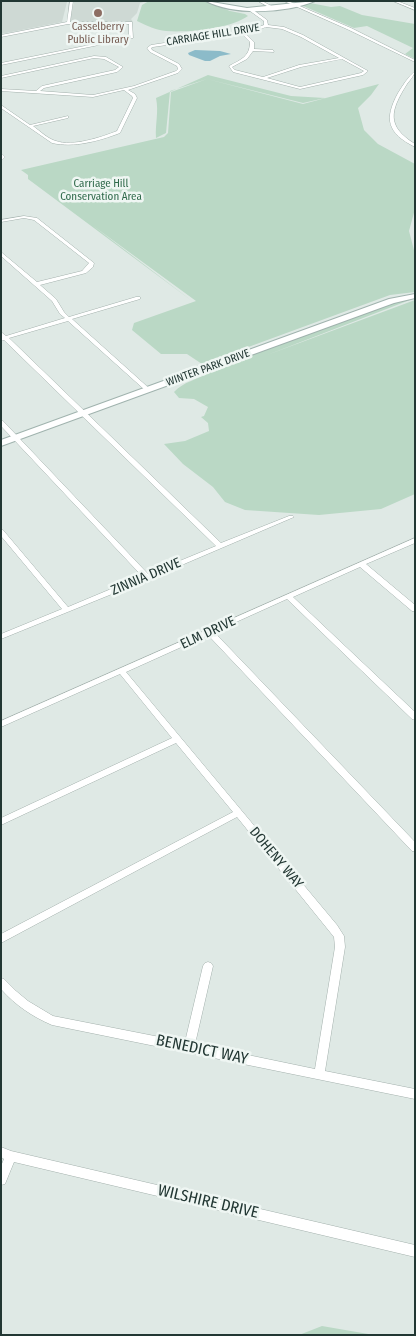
<!DOCTYPE html>
<style>
body{margin:0}
#map{position:relative;width:416px;height:1336px;overflow:hidden;background:#dfe9e5;font-family:"Fira Sans Condensed",sans-serif}
canvas{display:block}
.frame{position:absolute;inset:0;border:2px solid #223733;pointer-events:none}
</style>
<div id="map">
<canvas width="416" height="1336"></canvas>
<div class="frame"></div>
</div>
<script>
const context = document.querySelector('canvas').getContext('2d');
context.lineJoin = 'round';
function paint(path, color) { context.fillStyle = color; context.fill(path, 'evenodd'); }
function strokePath(path, color, width, dash) { context.strokeStyle = color; context.lineWidth = width; context.lineCap = dash ? 'butt' : 'round'; context.setLineDash(dash || []); context.stroke(path); }
function drawText(font, color, halo, rows, align = 'center') {
  context.font = font + ' "Fira Sans Condensed",sans-serif'; context.lineWidth = 5; context.setLineDash([]); context.textBaseline = 'middle'; context.strokeStyle = halo; context.fillStyle = color; for (const [text, x, y, turn = 0] of rows) {
    context.save(); context.translate(x, y); context.rotate((+turn || 0) * Math.PI / 180); context.textAlign = isNaN(turn) ? turn : align; if (halo) context.strokeText(text, 0, 0); context.fillText(text, 0, 0); context.restore();
  }
}
const built = new Path2D(`
 M1,1H66L67,2L62,22L1,34Z
 M74,1H147L140,3L137,13L131,19L133,22H70Z`);
const green = new Path2D(`
 M149,1H204L230,11L245,14L248,16C232,28 188,33 166,31C156,30 147,26 137,21L142,5Z
 M310,3L331,7L340,6L362,15L415,24V59L405,54L413,48L367,26L354,28L301,5Z
 M208,75L291,96L325,98L303,103L207,79L303,104L379,84L371,95L358,108L364,130L378,144L415,164V209L409,231L415,254V292L390,295L202,364L187,354H161L132,330L134,323L196,301L92,225L192,301L28,179V175L21,170L164,137L168,133L171,92L207,79L170,91L166,133L156,138C155,124 159,112 156,98Z
 M415,298L267,355L415,300V494L381,509L319,515L245,510L225,502L213,487L183,464L164,444L185,441L209,431L208,423L201,417L204,416L208,407L194,399L179,398L174,392C183,382 198,379 211,372L210,370L394,302Z
 M322,1326L374,1335H299Z`);
const water = new Path2D(`
 M195,50L220,51L231,54L220,56L210,61H205L189,55L188,53Z`);
const street = new Path2D(`
 M70,1H73L70,22H132L133,38L1,65V63L129,37V24H68L1,37V35L67,22Z
 M258,1H262L277,9L274,10Z
 M284,1H288L351,28L415,60V62L349,30Z
 M393,1H397L415,8V10Z
 M250,9H252L267,20L268,25L284,27L303,35L368,71L363,75L300,89L233,72L229,66C240,60 250,57 250,42L242,34L153,47L151,48L152,50L179,64L182,69L178,73L128,90L135,94L137,98L120,133C99,141 74,148 52,143L1,108V105L30,125L68,116V118L33,126C40,131 48,139 56,141C72,147 102,137 117,131L133,98L132,96L124,90L93,97L1,91V89L36,91L42,86L115,70L119,67L104,59L94,58L1,78V76L94,56L106,57L123,67L117,72L44,88L40,91L93,95L134,86L176,71L178,69L177,66L150,52L147,48L151,45L251,30L264,25V21L250,11ZM266,27L282,29L301,37L339,58L299,65L263,77L235,70L232,67L247,59L253,51L274,52L273,50L254,49V42L245,33L253,32ZM342,59L364,71L361,73L300,87L267,78L301,67Z
 M415,71C414,76 410,80 407,84C390,111 386,126 415,144V147C387,133 384,119 398,93C403,85 408,77 415,71Z
 M1,153L5,157L1,161Z
 M24,216L37,218L94,263L93,267L86,273L40,285L56,299L64,312L69,317L136,297H140V299L72,319L151,390L150,391H146L68,321L9,338L221,543L289,516H293L294,517L149,579L1,639V634L62,609L1,536V529L3,530L68,607L142,576L1,426V420L3,421L148,574L216,546L4,340L1,341V332L6,336L65,318L60,314L52,301L1,256V252L37,282L82,271L89,263L34,220L24,218L1,222V220Z
 M415,538V543L366,564L415,605V611H412L360,567L293,597L415,712V720L412,719L287,599L214,632L415,842V851H412L208,635L126,672L337,925L344,936L345,947L325,1071L415,1089V1099L52,1025C33,1017 15,1005 1,989V978L4,979L16,991L28,1001L53,1016L185,1042L203,966L205,963L208,962L211,963L213,966L195,1044L315,1069L335,947L334,937L237,817L1,943V934L233,812L176,743L1,825V818L172,738L120,674L1,727V721Z
 M1,1147L11,1151L415,1245V1257L14,1162L5,1184L1,1185V1166L4,1159L1,1157Z`);
const secondary = new Path2D(`
 M206,1L247,8L315,1C287,13 234,16 206,1Z
 M415,294V298L394,303L1,446V440L389,299Z`);
const markers = [
 [98,13,5,"#8d6e63"]
];
const farEducationnames = [
 ["Casselberry",98,27],
 ["Public Library",98,40]
];
const farStreetnames = [
 ["CARRIAGE HILL DRIVE",213,35,-9],
 ["WINTER PARK DRIVE",208,368,-20]
];
const farParknames = [
 ["Carriage Hill",101,184],
 ["Conservation Area",101,197]
];
const streetNames = [
 ["ZINNIA DRIVE",146,577,-23],
 ["ELM DRIVE",208,633,-25],
 ["DOHENY WAY",276,858,50]
];
const nearStreetnames = [
 ["BENEDICT WAY",202,1050,12],
 ["WILSHIRE DRIVE",208,1202,13]
];
paint(built, '#ced9d4');
paint(green, '#bad8c5');
paint(water, '#8cbbc9');
strokePath(street, '#a3b0ac', 1);
strokePath(secondary, '#a0b3ae', 2);
paint(street, '#fff');
paint(secondary, '#fff');
for (const [x, y, r, color] of markers) { const dot = new Path2D(); dot.arc(x, y, r, 0, 2 * Math.PI); context.fillStyle = color; context.fill(dot); strokePath(dot, '#eff6f3', 2); }
drawText('11px', '#785e54', '#eff6f3', farEducationnames);
drawText('11px', '#223733', '#eff6f3', farStreetnames);
drawText('11px', '#306a4b', '#eff6f3', farParknames);
drawText('14px', '#223733', '#eff6f3', streetNames);
drawText('16px', '#223733', '#eff6f3', nearStreetnames);
</script>
